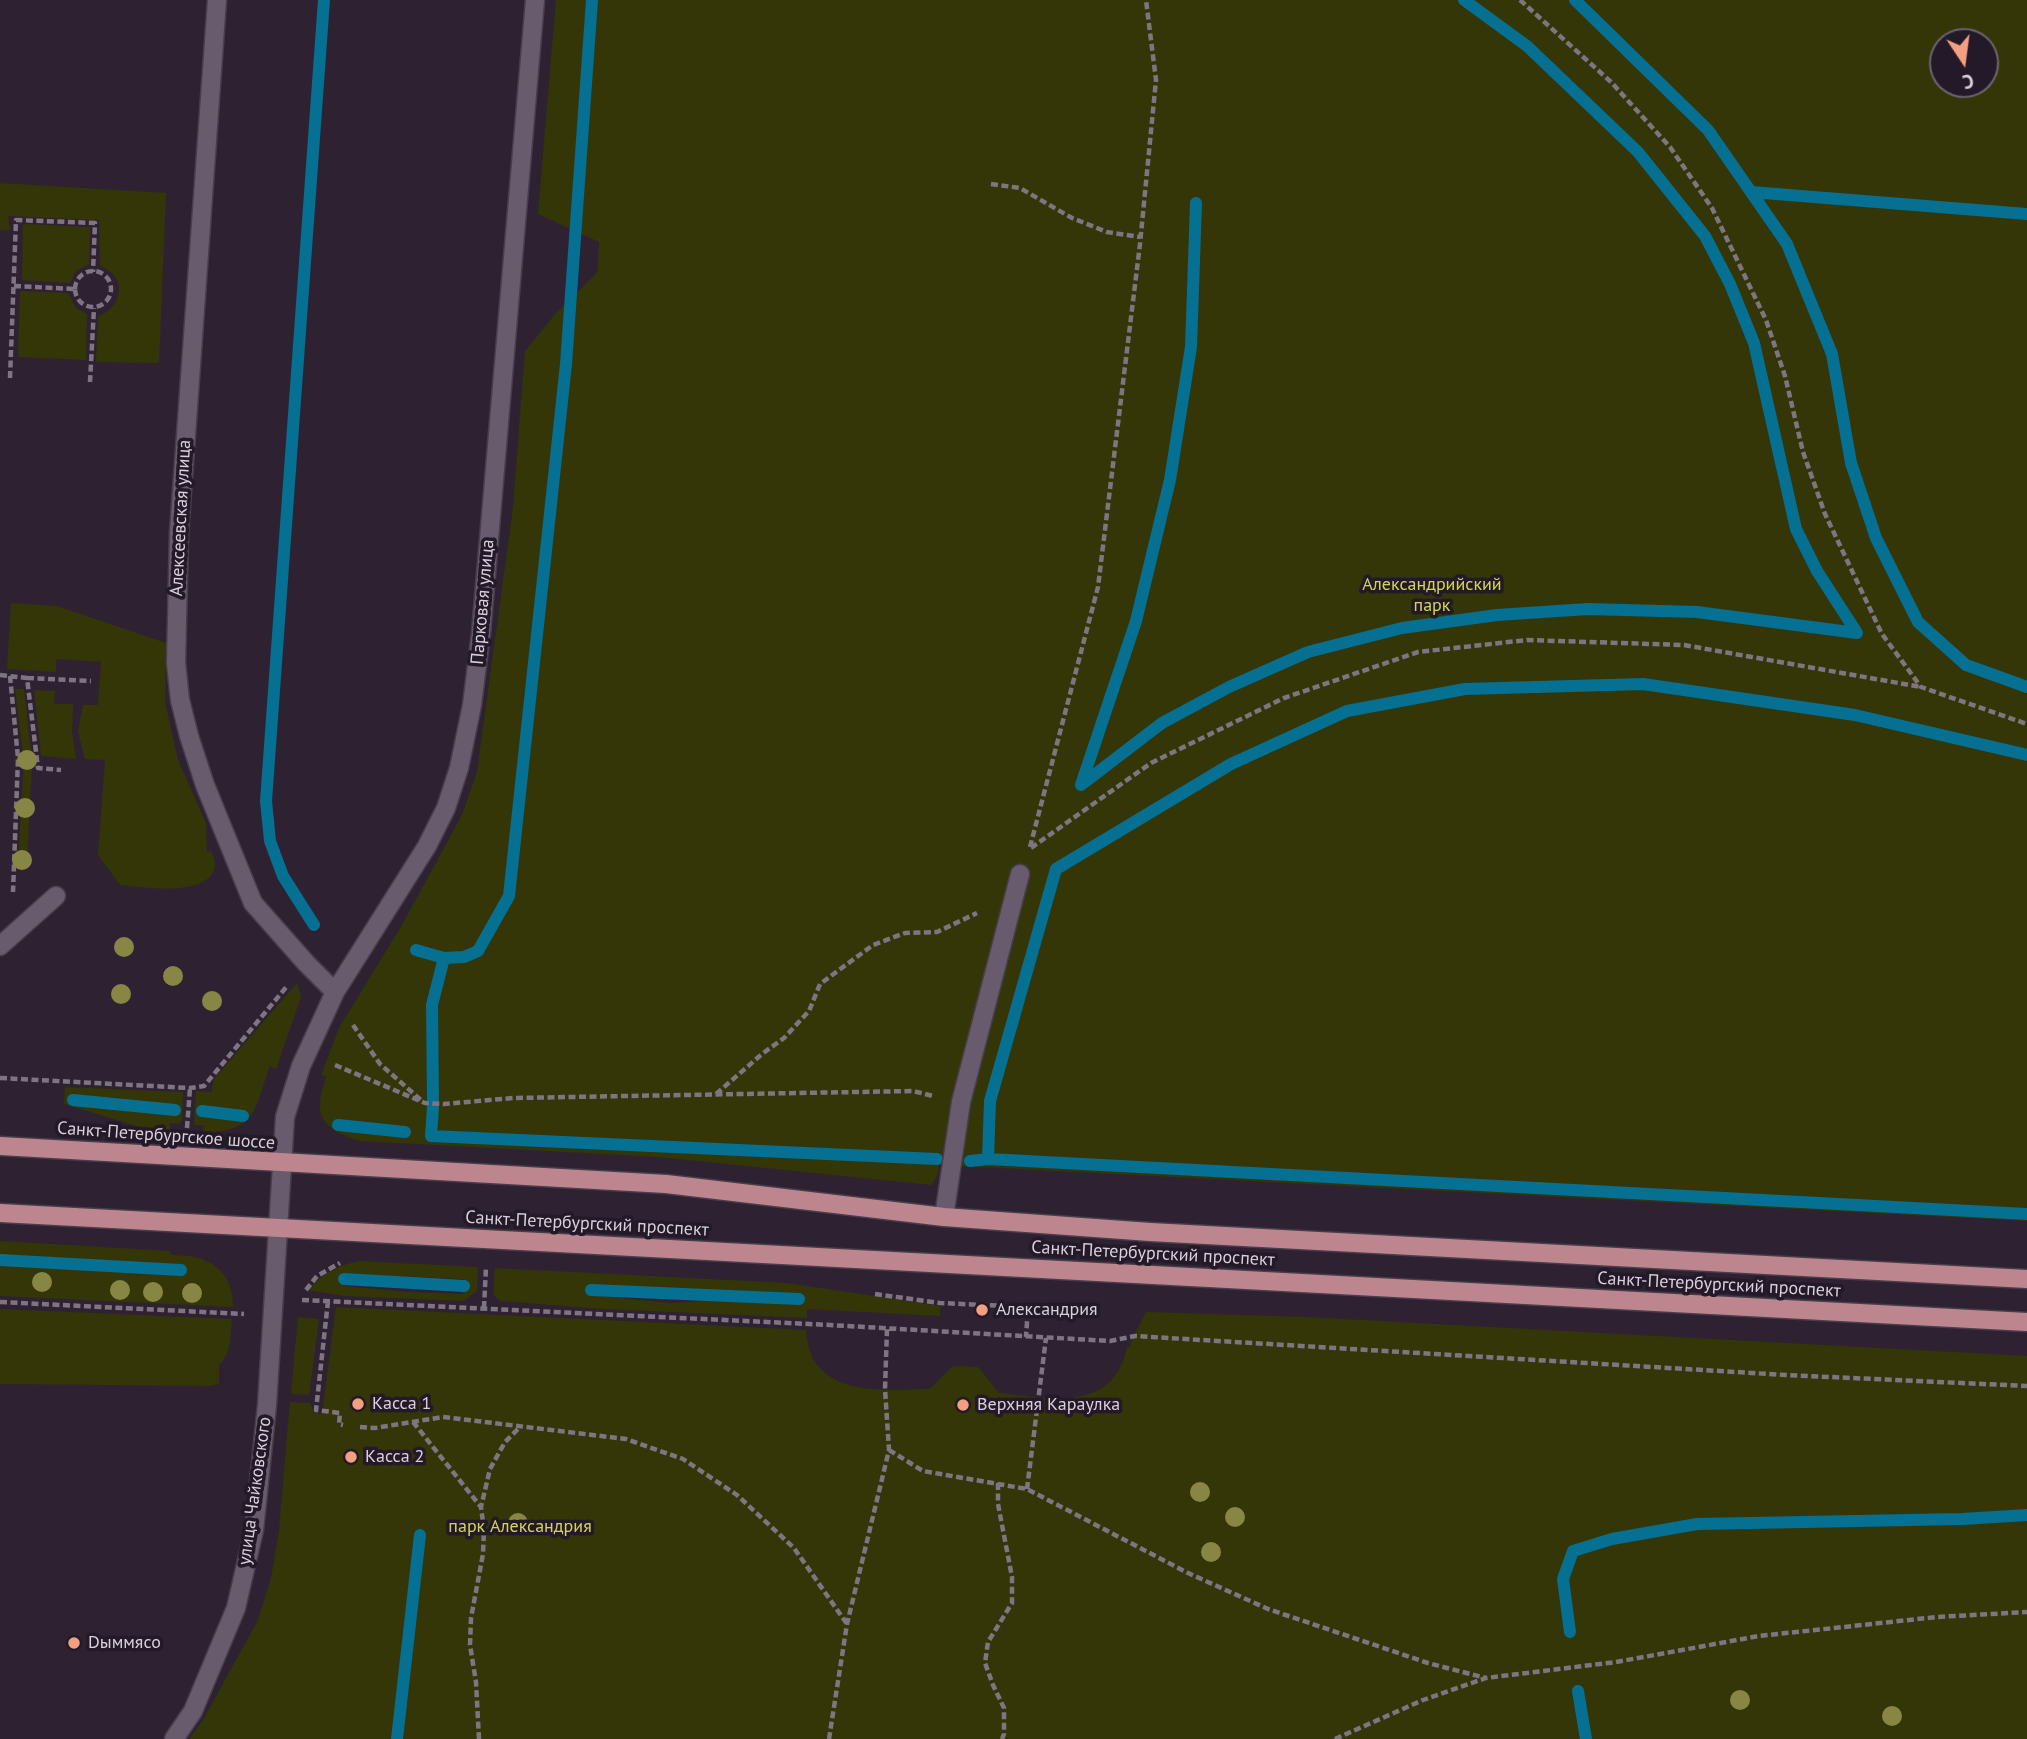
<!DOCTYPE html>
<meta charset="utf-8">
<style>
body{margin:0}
#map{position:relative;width:2027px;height:1739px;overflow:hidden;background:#2e2232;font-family:"PT Sans",sans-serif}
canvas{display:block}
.north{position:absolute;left:1929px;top:28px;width:70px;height:70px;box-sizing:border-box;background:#241928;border:2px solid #6c6370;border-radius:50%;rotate:167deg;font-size:19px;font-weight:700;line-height:28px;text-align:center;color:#d8d1db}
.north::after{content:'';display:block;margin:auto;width:24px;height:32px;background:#f3a082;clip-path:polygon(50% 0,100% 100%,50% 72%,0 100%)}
</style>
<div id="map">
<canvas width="2027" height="1739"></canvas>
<div class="north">С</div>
</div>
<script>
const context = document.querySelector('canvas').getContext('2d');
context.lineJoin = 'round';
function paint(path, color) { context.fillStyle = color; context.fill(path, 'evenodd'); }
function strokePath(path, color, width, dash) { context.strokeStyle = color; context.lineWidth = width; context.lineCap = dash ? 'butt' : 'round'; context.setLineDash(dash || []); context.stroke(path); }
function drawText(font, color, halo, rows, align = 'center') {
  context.font = font + ' "PT Sans",sans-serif'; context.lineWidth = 7; context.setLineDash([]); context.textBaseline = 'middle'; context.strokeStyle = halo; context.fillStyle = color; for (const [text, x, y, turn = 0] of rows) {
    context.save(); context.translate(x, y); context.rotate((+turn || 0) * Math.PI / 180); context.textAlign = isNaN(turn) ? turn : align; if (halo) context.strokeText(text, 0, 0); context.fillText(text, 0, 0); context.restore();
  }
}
const green = new Path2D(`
 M556,0H2027V1221L939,1165L938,1173L932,1185L658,1157L361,1141C343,1136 319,1127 320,1105C320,1095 324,1085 326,1076L321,1075L339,1028L402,925L462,815L477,772L513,508L525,351L556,313L597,273L599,242L538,214ZM1943,42H1985V84H1943Z
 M0,183L166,193L159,363L96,362L98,316C123,308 128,275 100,266L99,220L8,216L10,230H0Z
 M23,224L90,227L89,264L76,271L70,283L22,280Z
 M20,291L68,293L76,308L87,314L86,360L18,357Z
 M11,603L57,606L166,643L165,702L178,760L206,823L207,852L211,851C213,856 216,862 215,867C208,898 142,887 120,885L98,855L105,760L85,759L78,732L83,705H98L101,662L56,659V672L7,669Z
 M15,689H24L32,762L27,862H18L24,763Z
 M34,690L55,691L54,704H73L72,732L76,759L41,756Z
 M297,983L301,997L276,1069L270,1066C254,1109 258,1132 203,1132L204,1125H194L196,1091L211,1092L214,1079Z
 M65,1087L183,1092L182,1120L179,1124L170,1123V1130H150L64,1104ZM73,1098L174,1107H175L174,1112L74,1102Z
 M0,1241L170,1251L171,1255C206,1254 233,1268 233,1307L0,1296V1262L180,1272L181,1269L0,1258Z
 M360,1261L478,1267L477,1291L464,1301L344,1296L308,1290C324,1273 338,1265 360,1261ZM346,1274L464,1279L463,1294L408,1292L344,1286Z
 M495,1268L787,1283L940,1306V1316L807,1309V1318L604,1309L500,1301L493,1294ZM591,1286L799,1296V1300L730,1299L672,1303L592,1295Z
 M336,1307L806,1330C807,1340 809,1353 815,1362C839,1397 894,1389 930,1389L953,1366L978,1367L999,1393C1049,1399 1114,1413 1127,1347H1131L1130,1344L1146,1312L1306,1317L2027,1356V1739H189L203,1720L258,1620L271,1578L279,1531L290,1402L310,1403L314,1413L322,1414Z
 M0,1309L232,1319C230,1336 232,1353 219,1365V1384L209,1386L0,1384Z
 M298,1317L319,1319L309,1395L291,1394Z`);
const stream = new Path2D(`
 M1575,0L1708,130L1787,244L1832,354L1851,463L1876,538L1918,622L1966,665L2027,687
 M1751,192L2027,214
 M1196,203L1191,347L1170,480L1136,621L1081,785L1162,723L1229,687L1308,652L1402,628L1497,615L1588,609L1697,612L1857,633L1817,571L1796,529L1754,343L1730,284L1705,236L1638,152L1527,46L1464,0
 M314,925L283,876L270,841L266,801L324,0
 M416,950L444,958
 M73,1100L175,1110
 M433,1100L432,1005L444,958L464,957L478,951L509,896L566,364L592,0
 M433,1107L431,1136L937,1159
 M202,1111L243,1116
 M338,1125L405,1132
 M988,1159L990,1101L1056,869L1231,764L1347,711L1465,689L1643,684L1855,715L2027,755
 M970,1161L988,1159L2027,1214
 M0,1260L181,1270
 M344,1279L464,1286
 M591,1290L799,1299
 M1570,1632L1563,1579L1573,1551L1612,1539L1697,1524L1962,1519L2027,1515
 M1578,1691L1586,1739
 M397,1739L420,1535`);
const path = new Path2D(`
 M1520,0L1611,82L1670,147L1712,208L1766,320L1785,376L1803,452L1825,514L1882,634L1921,687L2027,724
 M991,184L1020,188L1072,218L1107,232L1140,237
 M75 289a18 18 0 1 1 36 0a18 18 0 1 1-36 0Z
 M14,286L75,289
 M10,378L16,220L95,223L93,272
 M90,382L94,308
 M0,675L27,678L38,768L61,770
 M10,676L18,758L13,892
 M27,678L91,681
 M1030,847L1098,587L1140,244L1156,80L1146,0
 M1031,848L1151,763L1284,698L1418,652L1527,640L1684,645L1921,687
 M353,1025L380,1064L422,1101
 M335,1065L425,1103L444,1104L513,1098L913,1091L933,1096
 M0,1078L190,1088L204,1086L288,985
 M716,1094L762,1054L784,1038L809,1011L820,984L873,945L905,933L937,932L977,913
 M187,1128L190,1088
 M306,1290L317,1276L340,1263
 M875,1294L940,1303L1028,1307L1026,1337
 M302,1300L830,1325L1110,1341L1135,1336L1786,1375L2027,1386
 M328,1301L316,1410L340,1413L339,1424L343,1425
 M0,1302L244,1314
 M484,1308L486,1267
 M413,1422L481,1507
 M360,1427L375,1428L443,1417L626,1439L683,1459L737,1495L794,1548L847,1624
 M889,1450L923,1471L1027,1489L1188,1573L1268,1609L1428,1663L1486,1678
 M998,1483V1504L1012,1577V1603L988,1642L985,1663L993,1685L1004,1708V1734L1002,1739
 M1027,1489L1046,1338
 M479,1739L476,1682L470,1645L471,1618L483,1554L484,1530L481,1507L490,1469L505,1442L521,1426
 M829,1739L847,1624L889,1450L885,1389L887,1329
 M1335,1739L1423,1700L1486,1678L1616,1662L1759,1636L1937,1617L2027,1612`);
const minor = new Path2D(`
 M217,0L179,533L176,663L180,700L189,736L205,785L253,903L306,963L335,992
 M0,946L56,896
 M944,1217L961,1102L1020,874
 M174,1739L193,1711L236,1608L254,1530L267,1405L285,1117L301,1066L335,992L427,846L446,808L459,768L472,705L481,633L535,0`);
const major = new Path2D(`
 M0,1146L666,1184L944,1217L1150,1232L2027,1279
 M0,1213L2027,1322`);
const trees = [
 [27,760],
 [25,808],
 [22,860],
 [124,947],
 [173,976],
 [121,994],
 [212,1001],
 [42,1282],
 [120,1290],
 [153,1292],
 [192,1293],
 [1200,1492],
 [1235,1517],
 [518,1523],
 [1211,1552],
 [1740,1700],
 [1892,1716]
];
const markers = [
 [982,1310,7,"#f3a082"],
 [358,1404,7,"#f3a082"],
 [963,1405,7,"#f3a082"],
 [351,1457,7,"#f3a082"],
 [74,1643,7,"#f3a082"]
];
const streetNames = [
 ["Алексеевская улица",181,518,-87],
 ["Парковая улица",483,602,-85],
 ["Санкт-Петербургское шоссе",166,1136,4],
 ["Санкт-Петербургский проспект",587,1224,3],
 ["Санкт-Петербургский проспект",1153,1254,3],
 ["Санкт-Петербургский проспект",1719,1285,3],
 ["улица Чайковского",255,1491,-82]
];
const parkNames = [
 ["Александрийский",1432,585],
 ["парк",1432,606],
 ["парк Александрия",520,1527]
];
const poiNames = [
 ["Александрия",996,1310],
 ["Касса 1",372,1404],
 ["Верхняя Караулка",977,1405],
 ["Касса 2",365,1457],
 ["Dыммясо",88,1643]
];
paint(green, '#343607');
strokePath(stream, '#057092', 12);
strokePath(minor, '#483e4b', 21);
strokePath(major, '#483e4b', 21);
strokePath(path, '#7f7582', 4.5, [7, 3.5]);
strokePath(minor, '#685b6d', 18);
strokePath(major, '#bd868f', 18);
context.fillStyle = '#888644';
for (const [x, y] of trees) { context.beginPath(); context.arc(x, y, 10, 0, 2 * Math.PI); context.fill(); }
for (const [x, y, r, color] of markers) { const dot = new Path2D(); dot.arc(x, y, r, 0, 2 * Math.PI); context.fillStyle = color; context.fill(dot); strokePath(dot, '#241928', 2.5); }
drawText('18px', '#d8d1db', '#241928', streetNames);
drawText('18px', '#d2d753', '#241928', parkNames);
drawText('18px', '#d8d1db', '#241928', poiNames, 'left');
</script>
